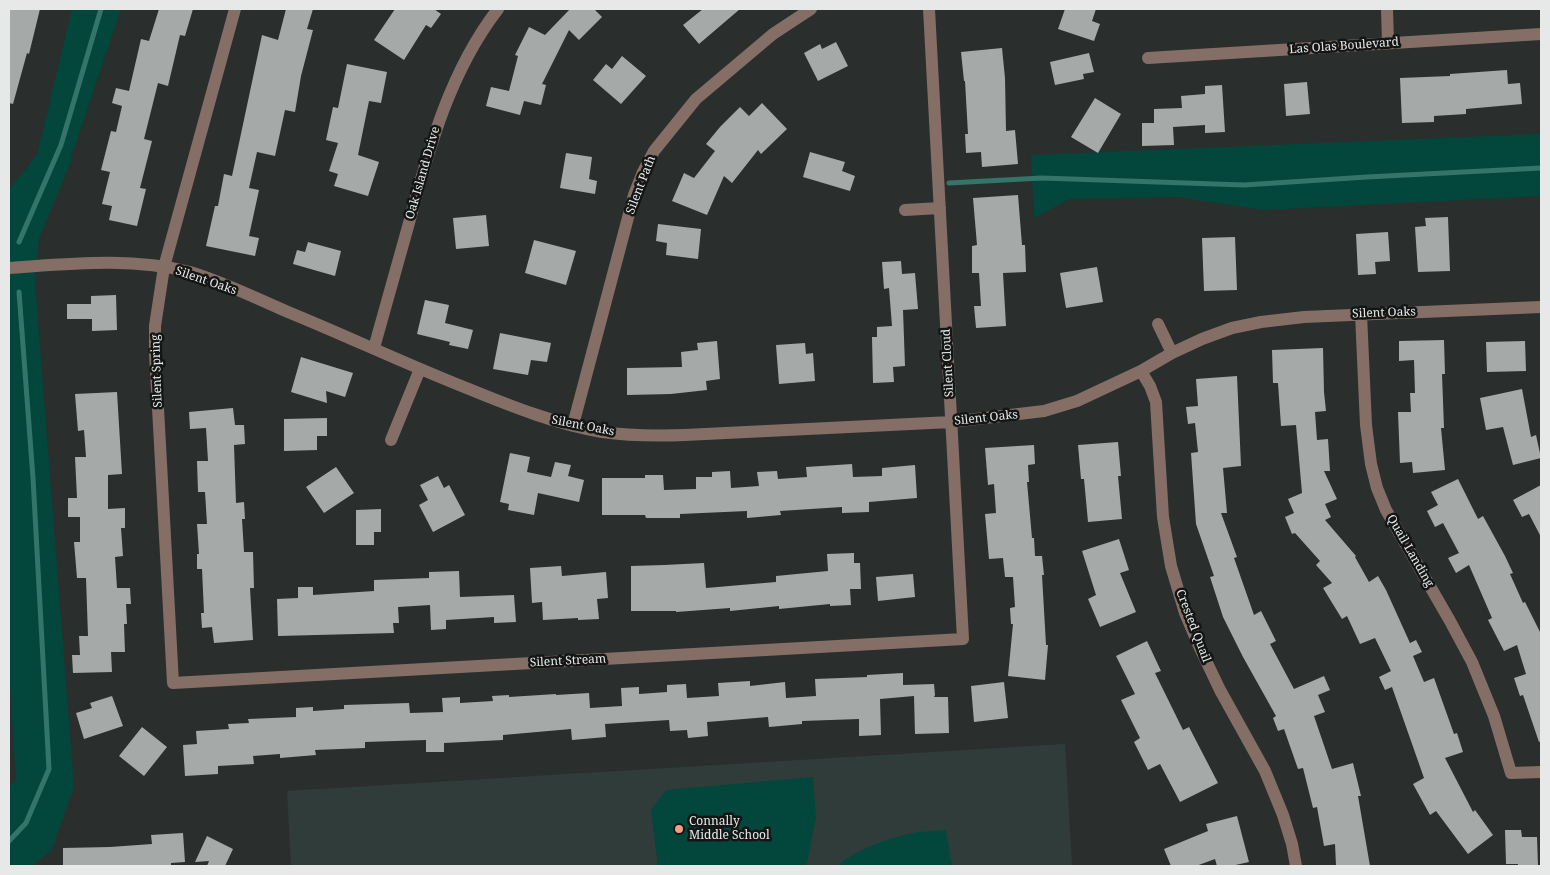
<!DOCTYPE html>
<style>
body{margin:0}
#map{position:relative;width:1550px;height:875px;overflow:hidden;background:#2a2f2d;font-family:"Noto Serif",serif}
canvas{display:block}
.frame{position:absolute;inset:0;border:10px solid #e6e9e8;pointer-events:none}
</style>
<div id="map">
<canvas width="1550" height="875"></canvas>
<div class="frame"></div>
</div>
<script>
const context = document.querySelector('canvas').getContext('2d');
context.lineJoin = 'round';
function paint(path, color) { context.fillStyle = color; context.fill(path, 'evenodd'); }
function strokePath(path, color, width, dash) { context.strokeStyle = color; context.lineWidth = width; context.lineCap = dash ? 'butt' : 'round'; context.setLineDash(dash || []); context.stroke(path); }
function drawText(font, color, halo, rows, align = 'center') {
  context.font = font + ' "Noto Serif",serif'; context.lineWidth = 5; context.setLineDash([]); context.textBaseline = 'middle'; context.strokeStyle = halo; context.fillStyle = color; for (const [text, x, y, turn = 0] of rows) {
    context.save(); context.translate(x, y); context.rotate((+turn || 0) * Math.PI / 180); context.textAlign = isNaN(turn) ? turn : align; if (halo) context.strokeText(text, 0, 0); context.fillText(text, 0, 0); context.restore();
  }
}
const built = new Path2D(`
 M1065,744L1072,866H291L287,791Z`);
const green = new Path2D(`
 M72,9H121L71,158L72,159L39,239L35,283L74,787L52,849L33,866H9V788L16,779L9,672V189L37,155Z
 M1541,134V196L1264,210L1177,197L1070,199L1034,218L1031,155Z
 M813,777L816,817L807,863L805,866H658L651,810L666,790Z
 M946,830L952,866H837C859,848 890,837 918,832C927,831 937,831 946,830Z`);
const stream = new Path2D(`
 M949,183L1042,178L1244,185L1367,177L1541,168
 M19,242L61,145L101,9
 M9,841L26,823L49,769L33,478L19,292`);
const building = new Path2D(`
 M9,9H40L29,54L27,53L13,104L9,103Z
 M159,9H193L185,36L180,35L168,86L158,83L144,139L152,141L140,188L146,189L137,226L109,220L112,206L102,204L110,172L101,170L111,131L116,132L122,106L112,103L116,88L129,91L141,39L149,41Z
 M286,9H313L307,29L313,30L301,76L295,112L285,110L275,156L257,152L249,188L259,190L249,236L259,238L255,256L206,246L215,206H218L224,174L232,176L262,35L278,40Z
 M395,9H434L441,14L431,28L426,25L404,60L374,40Z
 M570,9H594L602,17L579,40L569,30L542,84L546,85L541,105L524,101L520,115L486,106L491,87L509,91L518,56L515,55L529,27L545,35Z
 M703,9H740L699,44L683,25Z
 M1065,9H1096L1092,21L1100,24L1094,41L1058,29Z
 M836,42L848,66L818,81L804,53L820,44L822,49Z
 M1002,48L1005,78L1006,131L1015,130L1018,164L982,167L981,152L966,153L965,134H968L965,81H964L961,52Z
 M1089,53L1094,72L1083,74L1084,79L1055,85L1050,62Z
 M622,56L646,76L621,104L593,80L606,64L612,69Z
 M347,64L387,72L381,103L369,101L358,155L379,162L368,196L334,186L338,174L329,171L338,143L326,140L333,107L338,108Z
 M1507,70L1508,84L1520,83L1522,104L1466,109V114L1434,116V122L1402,123L1400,78L1450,76V74Z
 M1307,82L1310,114L1286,116L1284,84Z
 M1222,85L1225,132L1205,133V125L1173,127L1174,145L1142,146V123H1154V109L1182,108L1181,96L1205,94V86Z
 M1095,98L1121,114L1098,153L1071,137Z
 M762,103L787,129L761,154L758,150L732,183L724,176L707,215L672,201L684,173L694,178L715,151L706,144L720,127L740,107L749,116Z
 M810,152L845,162L842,171L855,176L850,191L803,177Z
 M566,153L592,157L589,179L597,181L595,194L560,188Z
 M1018,195L1022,245H1025L1026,272L1003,273L1006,326L976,328L974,306H981L979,273H972V246L977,245L973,198Z
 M486,215L489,246L456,249L453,218Z
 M1448,217L1450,271L1418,272L1415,227L1426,226L1425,218Z
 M658,224L701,229L698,259L666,255L667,243L656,241Z
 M1388,232L1390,261L1375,262L1376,274L1358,275L1356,234Z
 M1235,237L1237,290L1204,291L1202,238Z
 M534,240L576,251L566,285L525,273Z
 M308,242L341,251L335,276L293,264L297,250L305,252Z
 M901,261L902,274L915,273L918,309L903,310L905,366L893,367L894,382L873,383L872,337H877V327L892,326L889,288L884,289L882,262Z
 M1097,267L1103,302L1066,308L1060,273Z
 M116,295L117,330L92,331V319H67V304H91V296Z
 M425,300L449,305L445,323L473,330L468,349L449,345L450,342L417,334Z
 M500,333L551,343L547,362L531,360L528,375L493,369Z
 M1444,340L1445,374H1442L1444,428H1441L1445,470L1413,473L1412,462L1400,463L1398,412H1411L1410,393H1415L1414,360L1399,361V341Z
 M717,341L720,379L706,381L707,390L671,394L627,395V368L682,367L681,352L698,350L697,343Z
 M1525,341L1526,371L1487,372L1486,342Z
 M805,343L806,354L813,353L815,381L779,384L776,345Z
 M1323,348L1324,392L1326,411L1315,412L1317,440L1328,439L1330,471H1324L1337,499L1325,504L1331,517L1325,520L1356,556L1355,557L1369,582L1378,576L1386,590L1410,643L1416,640L1422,652L1413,656L1424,682L1434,678L1454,734L1457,733L1463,752L1445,758L1473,812L1475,810L1493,835L1468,854L1436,811L1430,815L1413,784L1424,778L1392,687L1385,690L1379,677L1391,671L1375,638L1360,644L1347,616L1342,619L1323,588L1332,583L1316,565L1320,561L1295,533L1292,534L1285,517L1294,513L1288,499L1302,493L1296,425L1281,426L1278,383H1273L1272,350Z
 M301,357L353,373L345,397L326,391L327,403L291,392Z
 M1237,376L1241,466L1223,468L1227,513H1221L1237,557L1234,558L1254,615L1261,611L1276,641L1270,644L1294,689L1324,676L1330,690L1318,695L1325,712L1314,716L1332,769L1353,763L1361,796H1358L1370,866H1336L1335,844L1324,846L1317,807L1313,808L1303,768L1298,769L1284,729L1278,731L1273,718L1276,716L1243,657L1223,617L1210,577L1214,576L1196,524L1191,453L1198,452L1195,423L1188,424L1186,407L1198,406L1196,379Z
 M1522,389L1531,437L1536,435L1541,458L1513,465L1503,427L1486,430L1480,398Z
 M117,392L122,474L108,475V509L125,508V528H121L123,556L115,557L117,588H130L131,604H126L127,624H124L125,652H111L112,672L73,673L72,655H80L79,636H88L86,578H77L74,542H80V517H68V498H77L75,457H86L84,430L78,431L75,394Z
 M233,408L235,425H244L245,444L234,445L236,503L244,502L245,519H242L244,552H253L254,588H250L253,640L214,643L212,627L202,628L201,613H204L202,569H197V554H199L197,524H207L205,492H198L197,461H208L206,428L190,429L189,412Z
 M327,418V436H317V450L284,451V419Z
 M1118,442L1121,476H1118L1122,519L1088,522L1084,479H1081L1078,445Z
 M1034,445L1035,464L1028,465L1029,482H1027L1032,538H1034L1035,556H1042L1044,575H1042L1046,645H1048L1045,680L1008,676L1013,624H1011L1010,608L1015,607L1013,577H1005L1003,558L989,559L985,514L996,513L994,484L988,485L985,448Z
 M510,453L530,457L527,472L551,477L555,462L571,465L568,476L584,480L579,502L538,493L534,515L508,510L509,504L500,502Z
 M852,464L853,477L882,476V468L915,465L917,498L869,502V512L842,513V507L780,511L781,515L747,518V511L680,514V518H646L645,515H602V478H645V475H663L664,490L696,489V477H712V472L730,471L731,488L759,486L757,472L777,471L778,479L807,477L806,467Z
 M336,467L354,493L324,513L306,487Z
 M438,476L444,488L449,485L465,515L433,532L419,505L428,500L420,485Z
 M1458,479L1478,519L1483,516L1505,556L1513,573L1510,574L1523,603L1525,602L1541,634V741L1539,742L1523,695L1520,696L1514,678L1526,674L1517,645L1504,651L1488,620L1492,618L1469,565L1456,573L1448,558L1459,553L1443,523L1435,527L1427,511L1438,505L1431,492Z
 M1541,485V537L1529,514L1522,517L1513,500Z
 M381,509V532H374V545H356V510Z
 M1119,539L1129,570L1120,573L1136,612L1100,627L1088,599L1096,595L1082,551Z
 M854,553V563H860L861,589H850L851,605L830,606V604L779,609V606L730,611V608L676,612V611H631V566L664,565L704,563L706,588L776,582V576L828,571L827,554Z
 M561,566L562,576L606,572L608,598L597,599L599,619L578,620V618L543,620L542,602L532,603L530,568Z
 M459,571L460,597L514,595L516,622L494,623V617L446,620V629L431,630L430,605L398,607L399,623H393L394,633L278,636L277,599L298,598V587H313V595L374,591V580L429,578V572Z
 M913,574L915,597L878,601L876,577Z
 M1147,641L1161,671L1155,673L1183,730L1189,727L1218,783L1180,802L1160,764L1148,770L1134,742L1140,738L1121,700L1135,694L1116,656Z
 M903,673V685L934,684L935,695L934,697H948L949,733L915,734L914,696L880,699L881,735L859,736V719L802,721V724L769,727L768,717L707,722L708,736L688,738L687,730L670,731L669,720L605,724L606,737L572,740L571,729L503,735V740L444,743V752H426V740L365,742V748L315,750L316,755L280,758V754L253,756L254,764L218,766V774L185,776L183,745L197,744L196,731L229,729L228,724L249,723L248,719L296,717V708L313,707V711L344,709V705L409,703L410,713L443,712L442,698L460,697V703L493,701L492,696L509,695V697L556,694V695L589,693L590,708L622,706L621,688L639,687V694L667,692V685L686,684L687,698L719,696L718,683L750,681V686L785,682L786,698L816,696L815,679L867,677V675Z
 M1004,682L1008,718L974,722L971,686Z
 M112,696L123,726L84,739L76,713L92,708L90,703Z
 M142,727L167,747L144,776L119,756Z
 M1237,816L1249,862L1231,866H1217L1215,859L1196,866H1171L1164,849L1208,831L1206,824Z
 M1505,830H1521L1522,837H1537L1538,866H1518V864H1506Z
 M183,833L185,862L171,863V866H63V848L110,847L152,844L151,835Z
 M207,836L233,849L225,866H207L209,861L195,862Z`);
const minor = new Path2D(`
 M235,9L164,267L155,326V353L173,683L963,639L929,9
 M1387,9L1388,43
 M1148,58L1541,34
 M905,210L940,208
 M9,268C69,264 131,257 190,272C221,281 258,299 288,312C349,337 408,365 469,389C513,407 556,424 602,432C630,436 658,436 685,435L951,422L1044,411L1077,401L1141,371L1172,353L1202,339L1232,328L1261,322L1304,317L1541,307
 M1361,314L1366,425L1371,464L1377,488L1386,510L1450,621L1472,662L1494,716L1511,773L1541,772
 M1158,324L1172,353
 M374,348C386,306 397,265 409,223C429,148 450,71 498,9
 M1141,371L1150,386L1156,402L1163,517L1171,566L1185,613L1199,646L1220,690L1265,771L1283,815L1292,844L1296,866
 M573,425L634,195L643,172L654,151L696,99L773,34L811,9
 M391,440L420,369`);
const markers = [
 [679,829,5,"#f39f84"]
];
const streetNames = [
 ["Las Olas Boulevard",1344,46,-4],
 ["Oak Island Drive",423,173,-74],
 ["Silent Path",641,185,-69],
 ["Silent Oaks",206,281,19],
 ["Silent Oaks",1384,313,-2],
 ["Silent Cloud",948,363,-93],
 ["Silent Spring",157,371,-92],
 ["Silent Oaks",986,418,-6],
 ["Silent Oaks",583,426,11],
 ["Quail Landing",1410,551,60],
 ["Crested Quail",1193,626,69],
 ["Silent Stream",568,661,-3]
];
const poiNames = [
 ["Connally",689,822],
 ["Middle School",689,836]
];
paint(built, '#303c39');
paint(green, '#03463b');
strokePath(stream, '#337568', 5);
paint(building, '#a5aaa9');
strokePath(minor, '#856e66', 12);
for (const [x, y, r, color] of markers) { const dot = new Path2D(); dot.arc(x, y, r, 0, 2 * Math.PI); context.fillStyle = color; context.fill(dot); strokePath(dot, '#141616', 2); }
drawText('12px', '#e6e9e8', '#141616', streetNames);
drawText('12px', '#e6e9e8', '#141616', poiNames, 'left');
</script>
